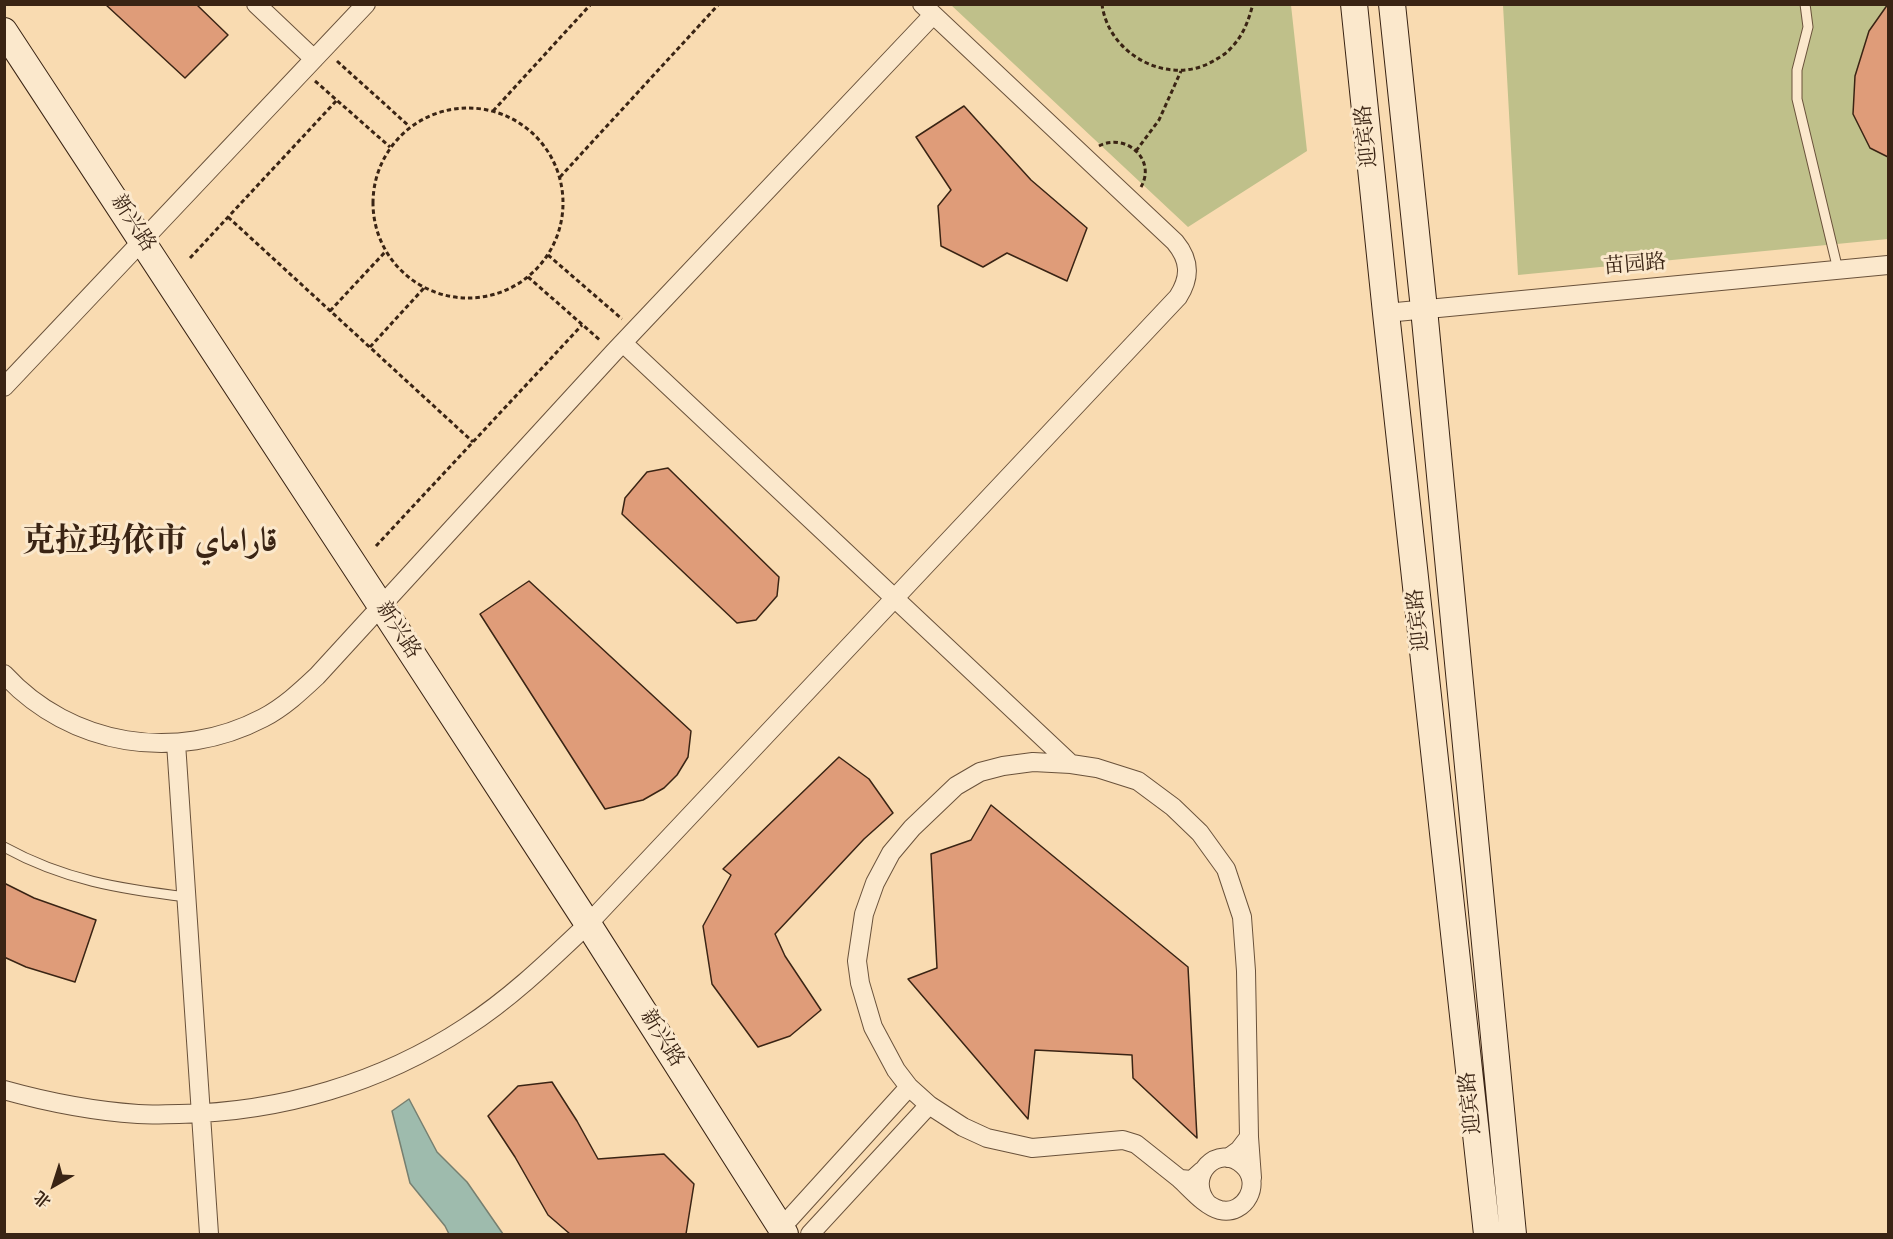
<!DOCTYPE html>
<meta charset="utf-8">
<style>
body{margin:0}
#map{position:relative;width:1893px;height:1239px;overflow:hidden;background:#f9dbb1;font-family:"IM FELL DW Pica","Noto Serif SC",serif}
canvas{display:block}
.frame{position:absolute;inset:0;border:6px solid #3a2414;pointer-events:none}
.north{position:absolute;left:24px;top:1155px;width:60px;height:60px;-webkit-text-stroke:4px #fbe8cc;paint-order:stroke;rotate:219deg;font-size:16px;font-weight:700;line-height:24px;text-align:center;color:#3a2414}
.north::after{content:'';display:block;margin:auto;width:21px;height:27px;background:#3a2414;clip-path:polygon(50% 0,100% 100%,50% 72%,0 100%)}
</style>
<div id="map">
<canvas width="1893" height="1239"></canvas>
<div class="frame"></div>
<div class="north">北</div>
</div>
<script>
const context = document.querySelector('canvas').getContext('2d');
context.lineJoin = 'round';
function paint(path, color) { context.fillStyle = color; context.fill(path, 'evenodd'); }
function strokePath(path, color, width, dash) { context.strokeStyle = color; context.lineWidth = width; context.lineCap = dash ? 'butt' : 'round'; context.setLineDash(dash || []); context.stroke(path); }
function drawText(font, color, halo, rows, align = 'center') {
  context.font = font + ' "IM FELL DW Pica",Amiri,"Noto Serif SC",serif'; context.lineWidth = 6; context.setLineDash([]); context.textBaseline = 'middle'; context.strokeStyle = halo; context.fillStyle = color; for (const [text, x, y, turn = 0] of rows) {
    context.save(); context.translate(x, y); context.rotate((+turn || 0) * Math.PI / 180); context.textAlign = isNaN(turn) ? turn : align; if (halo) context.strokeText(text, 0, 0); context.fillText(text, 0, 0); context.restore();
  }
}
const green = new Path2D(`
 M951,5H1291L1307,151L1188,227Z
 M1503,5H1888V239L1518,275Z`);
const water = new Path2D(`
 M409,1099L437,1152L467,1182L503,1234H449L445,1226L410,1183L392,1111Z`);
const building = new Path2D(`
 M105,4H196L228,35L185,78Z
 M1888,4V157L1870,148L1853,114L1855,76L1869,31Z
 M964,106L1031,180L1087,228L1067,281L1007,253L983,267L941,246L938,206L951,190L916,137Z
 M668,468L779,577L777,596L756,620L737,623L622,514L625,498L647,472Z
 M529,581L691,731L688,757L677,775L664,788L643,800L605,809L480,614Z
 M839,757L869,779L893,813L864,839L775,934L785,956L821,1010L790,1036L758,1047L712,984L703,926L731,875L723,869Z
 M991,805L1188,967L1197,1138L1133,1078L1132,1055L1035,1050L1028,1119L908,979L937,968L931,854L971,840Z
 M4,883L34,898L96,920L75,982L26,967L4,957Z
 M552,1082L577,1121L598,1159L664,1154L694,1184L686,1234H570L548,1215L515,1157L488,1116L518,1086Z`);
const path = new Path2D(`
 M1102,4C1108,55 1170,88 1215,60C1220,57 1226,54 1230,49C1243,36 1248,22 1253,4
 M337,61L409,126
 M315,81L390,147
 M373 203a95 95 0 1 1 190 0a95 95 0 1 1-190 0Z
 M493,111L591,4
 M1099,146C1125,132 1157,159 1141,187
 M1136,151L1159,120L1181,71
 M560,177L719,4
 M228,217L473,442
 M548,255L622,319
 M190,258L337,100
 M528,277L601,341
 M330,311L386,251
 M370,347L424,288
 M376,546L582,325`);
const lane = new Path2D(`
 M1805,4L1808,27L1797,70V99L1838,270
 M4,847C64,880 120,889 187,897`);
const street = new Path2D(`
 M256,4L314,59
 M1386,313L1888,265
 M623,343L1071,764
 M4,387L366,4
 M4,674C71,747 177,763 263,718C284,707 301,691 317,676L614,352L933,15
 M176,743L209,1234
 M4,1090C47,1102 94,1111 138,1114C152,1115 166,1114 179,1114C281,1112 381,1083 466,1027C511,998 549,961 588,924L1178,297C1191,277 1190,260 1175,242L922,4
 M1228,1158L1239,1150L1249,1137L1252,1178
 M1202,1171L1192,1180L1180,1179C1191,1189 1205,1206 1220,1210C1245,1216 1263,1183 1243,1165C1218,1142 1185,1176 1207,1203
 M1180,1179L1136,1144L1123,1140L1032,1148L987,1138L963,1127L929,1105L909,1087L896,1070L873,1027L860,983L857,961L864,914L875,883L891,853L912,828L956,786L980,772L1003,766L1033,762L1071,764L1097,768L1138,781L1173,807L1200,833L1226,869L1242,917L1246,971L1249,1137
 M781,1228L909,1087
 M810,1234L929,1105`);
const secondary = new Path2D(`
 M1354,4L1386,313L1487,1234
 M1392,4L1424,309L1513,1234
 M4,31L381,606L588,924L785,1234`);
const streetNames = [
 ["迎宾路",1368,136,-96],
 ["新兴路",132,224,57],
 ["苗园路",1635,266,-5],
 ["迎宾路",1420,620,-96],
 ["新兴路",397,631,57],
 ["新兴路",661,1039,58],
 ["迎宾路",1472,1103,-96]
];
const townNames = [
 ["克拉玛依市 قاراماي",150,544]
];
paint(green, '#bfc08a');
paint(water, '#9ebbad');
strokePath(water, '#767f70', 1.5);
paint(building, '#df9c79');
strokePath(building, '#3a2414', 1.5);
strokePath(lane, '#6a523b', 11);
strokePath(street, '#6a523b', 20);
strokePath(secondary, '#3a2414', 28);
strokePath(path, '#3a2414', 3, [4.5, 3]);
strokePath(lane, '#fbe8cc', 9);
strokePath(street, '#fbe8cc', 18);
strokePath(secondary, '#fbe8cc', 26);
drawText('21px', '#3a2414', '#fbe8cc', streetNames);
drawText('bold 33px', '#3a2414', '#fbe8cc', townNames);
</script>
